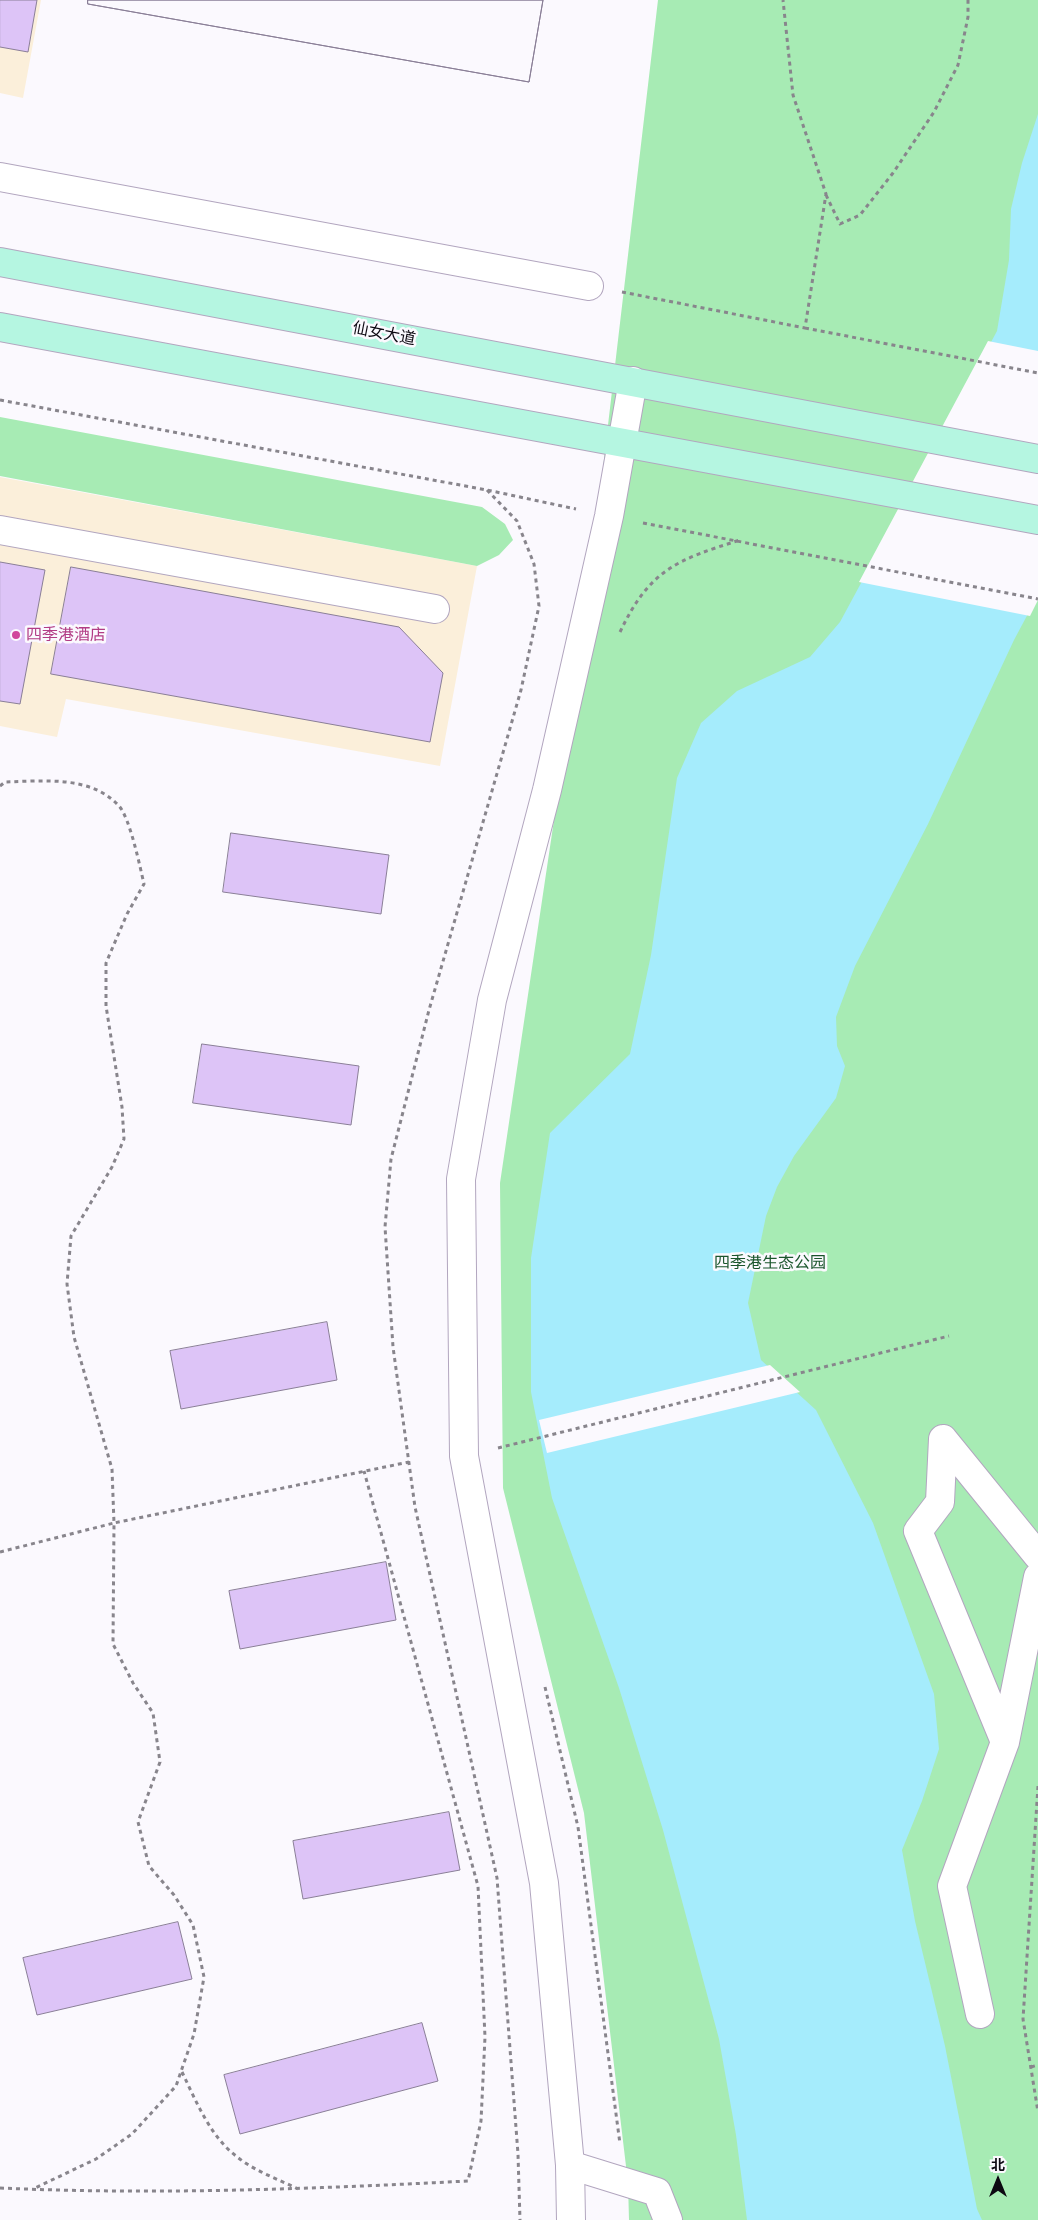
<!DOCTYPE html>
<meta charset="utf-8">
<style>
body{margin:0}
#map{position:relative;width:1038px;height:2220px;overflow:hidden;background:#fbf9fe;font-family:"IBM Plex Sans","Noto Sans SC",sans-serif}
canvas{display:block}
.north{position:absolute;left:973px;top:2155px;width:50px;height:50px;-webkit-text-stroke:4px #fbf9fe;paint-order:stroke;rotate:0deg;font-size:14px;font-weight:700;line-height:20px;text-align:center;color:#0d0912}
.north::after{content:'';display:block;margin:auto;width:18px;height:22px;background:#0d0912;clip-path:polygon(50% 0,100% 100%,50% 72%,0 100%)}
</style>
<div id="map">
<canvas width="1038" height="2220"></canvas>
<div class="north">北</div>
</div>
<script>
const context = document.querySelector('canvas').getContext('2d');
context.lineJoin = 'round';
function paint(path, color) { context.fillStyle = color; context.fill(path, 'evenodd'); }
function strokePath(path, color, width, dash) { context.strokeStyle = color; context.lineWidth = width; context.lineCap = dash ? 'butt' : 'round'; context.setLineDash(dash || []); context.stroke(path); }
function drawText(font, color, halo, rows, align = 'center') {
  context.font = font + ' "IBM Plex Sans","Noto Sans SC",sans-serif'; context.lineWidth = 5; context.setLineDash([]); context.textBaseline = 'middle'; context.strokeStyle = halo; context.fillStyle = color; for (const [text, x, y, turn = 0] of rows) {
    context.save(); context.translate(x, y); context.rotate((+turn || 0) * Math.PI / 180); context.textAlign = isNaN(turn) ? turn : align; if (halo) context.strokeText(text, 0, 0); context.fillText(text, 0, 0); context.restore();
  }
}
const commercial = new Path2D(`
 M0,0H41L23,98L0,93Z
 M0,477L477,566L440,766L66,699L57,737L0,726Z`);
const green = new Path2D(`
 M658,0H1038V2220H629L628,2183L584,1813L503,1488L500,1183L590,578Z
 M0,417L482,507L505,524L513,540L499,555L477,566L0,476Z`);
const water = new Path2D(`
 M1038,114V595L1014,640L928,824L855,966L836,1017L837,1046L845,1066L836,1098L794,1156L777,1187L766,1216L748,1303L761,1360L816,1410L873,1523L934,1694L939,1749L922,1801L902,1850L915,1921L945,2046L977,2209L982,2220H747L736,2135L719,2039L663,1830L619,1688L552,1498L531,1392V1258L550,1133L630,1054L651,955L677,778L701,723L737,691L810,657L840,622L997,331L1009,260L1011,209L1022,163Z`);
const pier = new Path2D(`
 M988,341L1038,351V600L1030,616L859,582Z
 M770,1365L800,1392L547,1453L539,1420Z`);
const building = new Path2D(`
 M0,0H37L28,52L0,47Z
 M88,0H543L529,82L88,4Z
 M88,0H543L529,82L88,4Z
 M0,562L45,570L20,704L0,701Z
 M71,567L399,627L443,673L430,742L51,674Z
 M231,833L389,855L381,914L223,892Z
 M202,1044L359,1066L351,1125L193,1103Z
 M327,1322L337,1380L181,1409L170,1351Z
 M386,1562L396,1620L240,1649L229,1591Z
 M449,1812L460,1870L303,1899L293,1841Z
 M178,1922L192,1979L37,2015L23,1958Z
 M422,2023L438,2081L240,2134L224,2075Z`);
const path = new Path2D(`
 M826,195L840,224L860,215L893,173L934,112L958,65L968,17V0
 M622,292L805,328L826,194L793,95L783,0
 M805,328L1038,373
 M0,400L487,490L576,509
 M487,490L517,521L534,564L539,606L521,690L429,1010L391,1159L385,1227L393,1347L415,1507L497,1878L518,2154L520,2220
 M643,523L1038,599
 M620,632C650,569 677,560 740,540
 M0,786L5,782C43,781 91,775 119,806C130,818 140,867 144,884L127,914L106,963V1006L122,1107L124,1139L112,1167L71,1236L67,1284L74,1337L112,1469L114,1523L409,1462
 M498,1448L949,1336
 M0,1552L114,1523L113,1644L133,1683L153,1713L160,1762L138,1822L149,1866L174,1895L193,1925L204,1977L194,2034L176,2086L132,2134L96,2159L33,2189
 M545,1687L578,1827L620,2144
 M1038,1786L1023,2019L1038,2112
 M1031,2067L1038,2065
 M182,2072C196,2101 210,2136 236,2156C254,2171 278,2179 298,2189
 M0,2188C156,2195 312,2189 468,2181L481,2121L485,2037L478,1886L364,1471`);
const pedestrian = new Path2D(`
 M0,177L589,286
 M943,1439L940,1502L918,1531L1005,1742
 M943,1439L1038,1556
 M980,2014L952,1886L1005,1742L1038,1577
 M570,2165L657,2192L668,2220`);
const minor = new Path2D(`
 M0,530L435,609
 M571,2220L570,2165L544,1883L464,1456L461,1179L492,1000L547,790L609,516L633,381`);
const secondary = new Path2D(`
 M0,262L1038,459
 M0,327L1038,520`);
const markers = [
 [16,635,5,"#d1479c"]
];
const streetNames = [
 ["仙女大道",384,334,11]
];
const hotelNames = [
 ["四季港酒店",26,635]
];
const parkNames = [
 ["四季港生态公园",770,1263]
];
paint(commercial, '#fbefda');
paint(green, '#a7ebb4');
paint(water, '#a5ecfc');
paint(pier, '#fbf9fe');
paint(building, '#ddc4f7');
strokePath(building, '#8a7f97', 1);
strokePath(pedestrian, '#b2a6bf', 30);
strokePath(minor, '#b2a6bf', 30);
strokePath(secondary, '#b2a6bf', 30);
strokePath(path, '#88858c', 3, [4, 4]);
strokePath(pedestrian, '#fff', 28);
strokePath(minor, '#fff', 28);
strokePath(secondary, '#b5f6e1', 28);
for (const [x, y, r, color] of markers) { const dot = new Path2D(); dot.arc(x, y, r, 0, 2 * Math.PI); context.fillStyle = color; context.fill(dot); strokePath(dot, '#fbf9fe', 2); }
drawText('16px', '#0d0912', '#fbf9fe', streetNames);
drawText('16px', '#b23c85', '#fbf9fe', hotelNames, 'left');
drawText('16px', '#1a552c', '#fbf9fe', parkNames);
</script>
